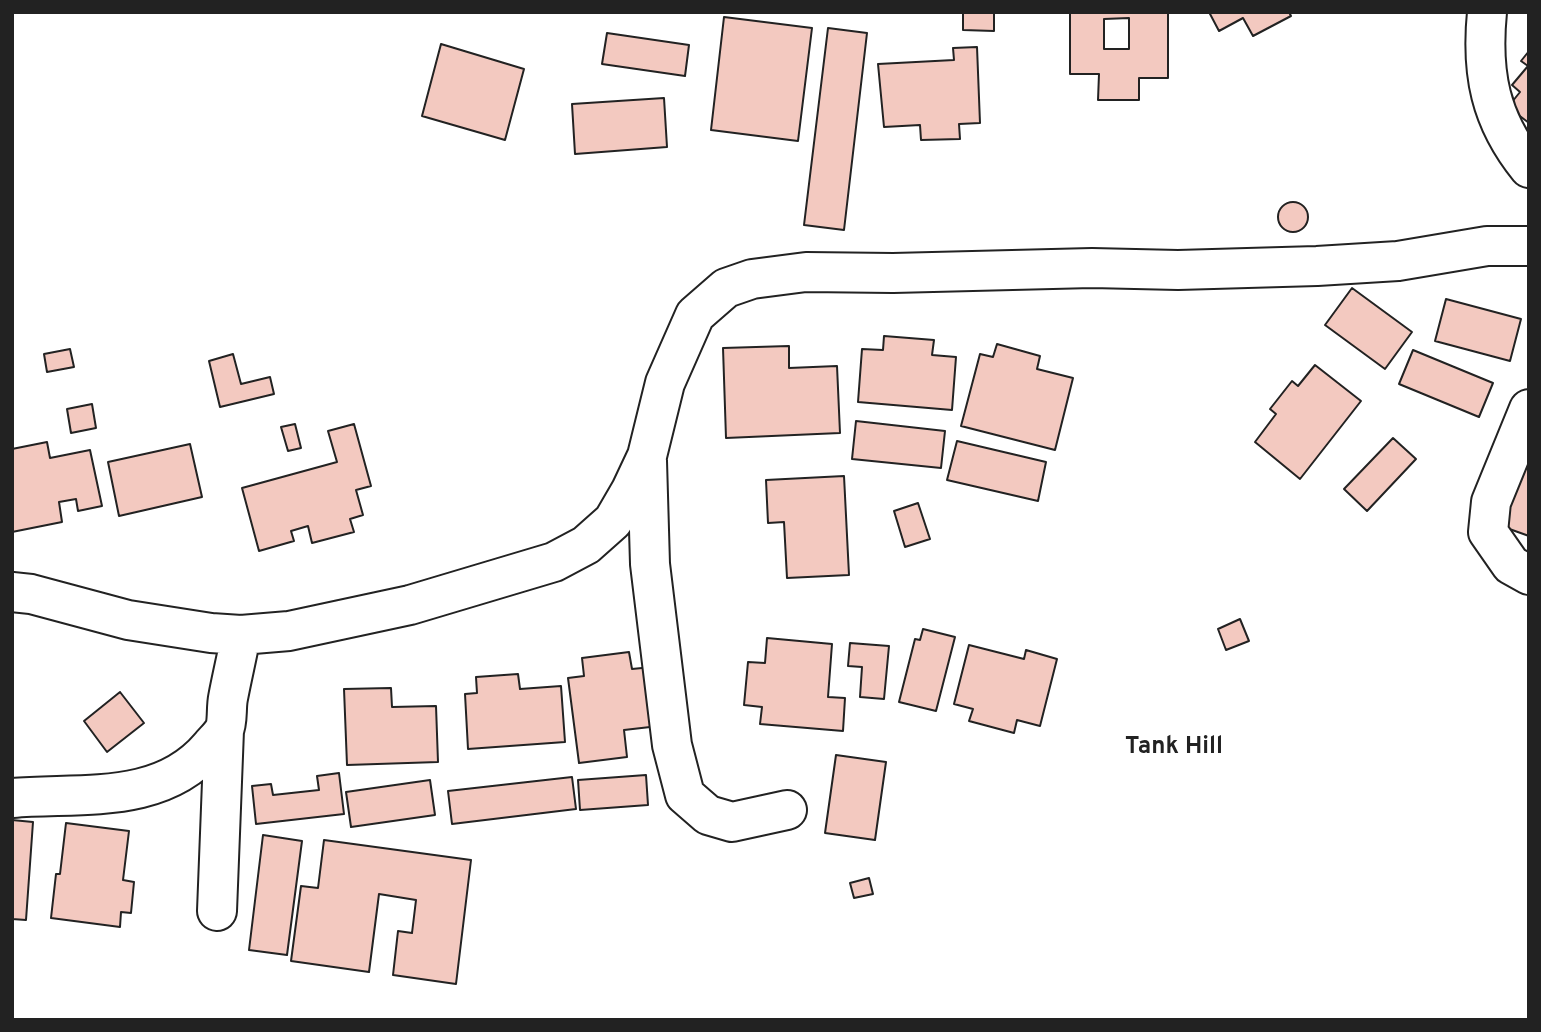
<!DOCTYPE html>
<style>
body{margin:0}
#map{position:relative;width:1541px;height:1032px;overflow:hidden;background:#fff;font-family:Overpass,sans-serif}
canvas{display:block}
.frame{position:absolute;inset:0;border:14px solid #222;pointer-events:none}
</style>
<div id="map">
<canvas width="1541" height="1032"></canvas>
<div class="frame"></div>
</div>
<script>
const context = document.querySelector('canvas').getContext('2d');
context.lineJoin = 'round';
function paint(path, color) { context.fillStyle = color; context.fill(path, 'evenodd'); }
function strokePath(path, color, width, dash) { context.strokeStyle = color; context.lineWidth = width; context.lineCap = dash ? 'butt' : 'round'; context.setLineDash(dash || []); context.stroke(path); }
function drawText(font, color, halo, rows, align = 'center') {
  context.font = font + ' Overpass,sans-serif'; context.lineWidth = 5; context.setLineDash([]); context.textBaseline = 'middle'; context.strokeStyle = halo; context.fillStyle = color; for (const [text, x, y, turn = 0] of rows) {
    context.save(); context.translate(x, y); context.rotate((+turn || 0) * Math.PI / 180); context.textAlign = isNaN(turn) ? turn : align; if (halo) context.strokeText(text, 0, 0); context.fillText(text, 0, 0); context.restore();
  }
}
const building = new Path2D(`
 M949,12H994V31L963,30V13Z
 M1070,12H1168V78H1139V100H1098L1099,74H1070ZM1129,18V49H1104V19Z
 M1209,12H1289L1291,16L1253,36L1243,18L1219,31Z
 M724,17L812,28L798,141L711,130Z
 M828,28L867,33L844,230L804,225Z
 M607,33L689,45L685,76L602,64Z
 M441,44L524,69L505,140L422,116Z
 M977,47L980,123L959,124L960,139L921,140L920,125L884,127L878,64L954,60L953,48Z
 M1529,51V123L1508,107L1520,92L1512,85L1528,66L1521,61Z
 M664,98L667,147L575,154L572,104Z
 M1278 217a15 15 0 1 1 30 0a15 15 0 1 1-30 0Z
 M1352,288L1412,332L1385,369L1325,325Z
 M1446,299L1521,319L1510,361L1435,341Z
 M884,336L934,340L932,355L956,357L952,410L858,402L862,349L883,350Z
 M997,344L1040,356L1037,369L1073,378L1055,450L961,426L980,354L993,357Z
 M789,346V368L837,366L840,433L726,438L723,348Z
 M70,349L74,367L47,372L44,354Z
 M1413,350L1493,383L1479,417L1399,384Z
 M233,354L241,384L270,377L274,394L220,407L209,361Z
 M1315,365L1361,401L1300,479L1255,442L1276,414L1270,409L1292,381L1298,386Z
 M92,404L96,428L71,433L67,409Z
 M856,421L945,431L941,468L852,459Z
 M295,424L301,448L288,451L281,427Z
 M354,424L371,486L356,490L363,515L350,519L354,532L312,543L308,526L291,531L294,541L259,551L242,488L337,462L328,431Z
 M1393,438L1416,459L1367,511L1344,489Z
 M957,441L1046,462L1038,501L947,480Z
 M47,442L50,458L90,450L102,506L78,511L76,499L59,502L62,522L12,532V449Z
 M190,444L202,497L119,516L108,462Z
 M1529,454V536L1501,526Z
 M844,476L849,575L787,578L784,522L768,523L766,480Z
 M918,503L930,539L905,547L894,511Z
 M1240,619L1249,641L1226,650L1218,629Z
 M923,629L955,637L936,711L899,702L915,639L920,640Z
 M767,638L832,644L828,697L845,698L843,731L760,724L762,707L744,705L748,662L765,663Z
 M850,643L889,646L884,699L860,697L862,667L848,666Z
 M969,645L1024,659L1026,650L1057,659L1040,726L1017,720L1014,733L969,721L973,709L954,704Z
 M629,652L632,669L652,667L659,726L624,730L627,757L579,763L568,678L584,676L582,658Z
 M518,674L520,689L561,686L565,742L468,749L465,694L477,693L476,677Z
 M391,688L392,707L436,706L438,762L347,765L344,689Z
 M120,692L144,723L107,752L84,721Z
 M836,755L886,762L875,840L825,833Z
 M339,773L344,814L256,824L252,786L271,784L273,795L319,790L317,776Z
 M646,775L648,805L580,810L578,780Z
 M572,777L576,809L452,824L448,791Z
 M430,780L435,815L351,827L346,792Z
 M12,820L33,822L26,920L12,919Z
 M66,823L129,831L123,880L134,882L131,913L121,912L120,927L51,918L56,874H60Z
 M263,835L302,841L287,955L249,950Z
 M324,840L471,860L456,984L393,975L398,931L412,933L416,900L379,894L369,972L291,961L301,886L318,888Z
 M869,878L873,894L854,898L850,883Z`);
const minor = new Path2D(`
 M1487,12C1481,73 1490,120 1529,168
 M1529,409L1491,502L1488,532L1511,565L1529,575
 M647,461L650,564L672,745L685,795L708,815L732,822L787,810
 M12,592L31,594L128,620L211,633L241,635L289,631L410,605L554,562L586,545L613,521L631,490L647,456L665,383L695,315L726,288L752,279L806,272L893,273L1092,268L1178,270L1317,266L1398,261L1487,246H1529
 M12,798C80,792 160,806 210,747C214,742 221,736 224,730C228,722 226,708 228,698C232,677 237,656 241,635
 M217,911L224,730`);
const quarterNames = [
 ["Tank Hill",1174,748]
];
paint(building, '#f3c9c0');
strokePath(building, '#222', 2);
strokePath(minor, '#222', 42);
strokePath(minor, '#fff', 38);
drawText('bold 24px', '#222', '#fff', quarterNames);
</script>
